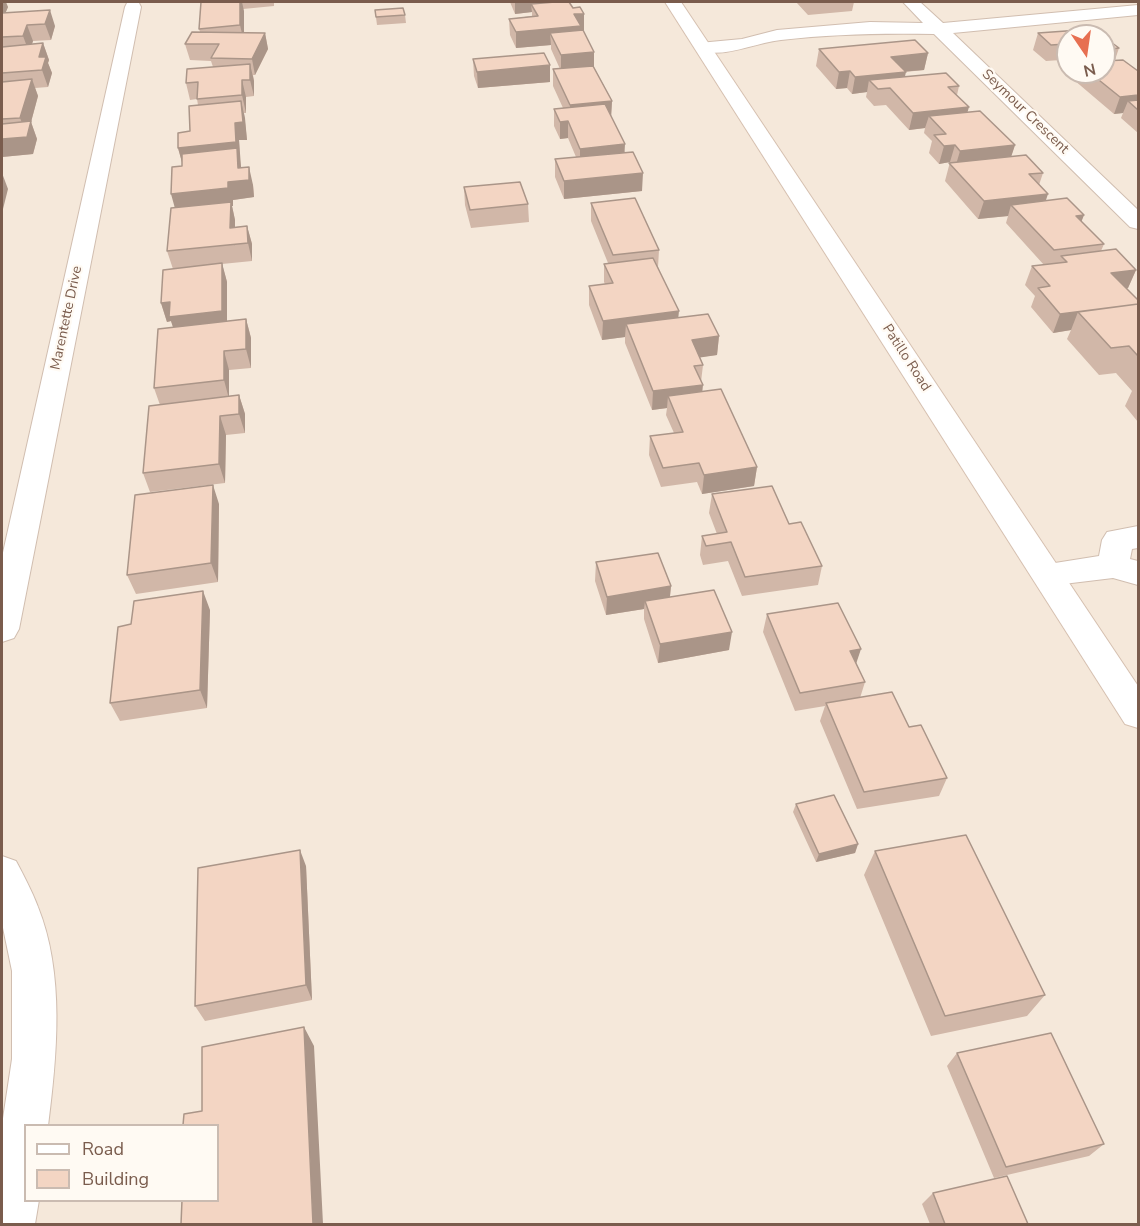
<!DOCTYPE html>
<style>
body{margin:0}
#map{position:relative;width:1140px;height:1226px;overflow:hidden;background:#fdf6ec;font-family:"Nunito Sans",sans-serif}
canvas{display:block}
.frame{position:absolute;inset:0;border:3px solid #7a5c4d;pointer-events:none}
.legend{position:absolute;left:24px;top:1124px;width:195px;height:78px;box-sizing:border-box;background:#fffaf3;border:2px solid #cabbb1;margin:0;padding:8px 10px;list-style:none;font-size:18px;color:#7a5c4d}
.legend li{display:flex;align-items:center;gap:12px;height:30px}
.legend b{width:30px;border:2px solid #cabbb1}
.north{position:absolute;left:1056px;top:24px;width:60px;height:60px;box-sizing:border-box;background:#fffaf3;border:2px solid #cabbb1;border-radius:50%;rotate:167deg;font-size:16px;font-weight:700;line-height:24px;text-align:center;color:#7a5c4d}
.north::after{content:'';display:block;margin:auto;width:21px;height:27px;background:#e76f51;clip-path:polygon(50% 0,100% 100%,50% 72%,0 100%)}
</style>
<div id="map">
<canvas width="1140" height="1226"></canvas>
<div class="frame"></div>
<ul class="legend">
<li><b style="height:8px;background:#fff"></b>Road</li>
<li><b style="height:16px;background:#f3d5c3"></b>Building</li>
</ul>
<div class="north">N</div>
</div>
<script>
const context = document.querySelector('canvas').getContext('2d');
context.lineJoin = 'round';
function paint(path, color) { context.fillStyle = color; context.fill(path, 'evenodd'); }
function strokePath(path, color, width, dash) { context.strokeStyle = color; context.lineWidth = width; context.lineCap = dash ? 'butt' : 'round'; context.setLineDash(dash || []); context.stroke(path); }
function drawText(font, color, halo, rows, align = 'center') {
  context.font = font + ' "Nunito Sans",sans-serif'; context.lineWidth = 4.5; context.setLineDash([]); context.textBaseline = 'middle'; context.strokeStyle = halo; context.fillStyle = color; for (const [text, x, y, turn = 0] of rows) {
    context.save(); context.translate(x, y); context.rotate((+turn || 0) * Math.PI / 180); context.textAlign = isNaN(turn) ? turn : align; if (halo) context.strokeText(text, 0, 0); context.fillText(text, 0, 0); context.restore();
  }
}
const residential = new Path2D(`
 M2,2H1138V1224H2ZM1068,36H1104V72H1068ZM26,1126H218V1200H26Z`);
const street = new Path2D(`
 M133,2L139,3L141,7L19,629L14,638L2,642V557L125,7L127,3Z
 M903,2H920L943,23L1138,5V15L953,33L1138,210V229L1130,227L934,34C882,33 832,34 781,40C754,43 726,58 699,51L696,47L699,43L742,39L777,30L870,22L923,23Z
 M1138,526V548L1132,549L1130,559L1138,561V585L1113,578L1047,586L1036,582L1031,574L1036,566L1099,556L1102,540L1107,532Z
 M2,856L16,861C24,876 32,891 38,907C65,974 57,1056 48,1126H26V1200H39L35,1224H2V1125L12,1059V971L2,923Z`);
const secondary = new Path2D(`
 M665,2H681L1138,686V728L1125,724Z`);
const wall = new Path2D(`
 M2,2L8,7L5,13L55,26L51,40L33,41L32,44L43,43L49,60L48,63L52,73L48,87L35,88L38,96L31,122L37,139L33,154L2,157Z
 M201,2H274V6L243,9L244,33H265L268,49L255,75H253L254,81V96L246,97V113H244L247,140H239L240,160L241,168L253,185L254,197L233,200V206H232L235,220V227L247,226L252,244V261L222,264L227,282V321L246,319L251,338V368L229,370V396L239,395L245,414V433L226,435L225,483L150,492L143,473L160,405L154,388L173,327L171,321L167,322L161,303L173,269L167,251L182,166V162L178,148L190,131L198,105L197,99L190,100L186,83L213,67L211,61L190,60L185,44L200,32L199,29Z
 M510,2H569L573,8L584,14V30L581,31L594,67L612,101L611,117L625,153L642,191L564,199L555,177V159L576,157L568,138L560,139L554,126V109L563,108L553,86V69H560L551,49V45L516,48L510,35L509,19L532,16V12L515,14Z
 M796,2H854L852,11L808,15Z
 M375,10L405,15L406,23L377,25Z
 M1038,33L1068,36V66L1061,60L1046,61L1033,50Z
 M1104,37L1119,48L1115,60L1138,71V133L1121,118L1123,113L1114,114L1074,80L1076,72H1104Z
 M819,49L928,53L924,70L905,72L904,77L959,86L957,95L967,112L1015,145L1011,157L1043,173L1039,185L1046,201L1084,215L1081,221L1104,244L1101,251L1136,270L1128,288L1127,289L1138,300V422L1125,406L1132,391L1116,373L1099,375L1067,339L1071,330L1053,333L1031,307L1035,296L1025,285L1032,266L1044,265L1006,223L1008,216L978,219L945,181L950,162L939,164L929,153L932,141L924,133L925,128L909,130L886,105L874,106L866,97L867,92L852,94L847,88L836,89L816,66Z
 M473,59L550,82L478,88L474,76Z
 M464,187L528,204L529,222L471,228L465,205Z
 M591,203L659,250L658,267L678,318L719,336L717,355L700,357L703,365L701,382L702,392L757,467L754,486L702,494L697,482L661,487L649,455L650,436L674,433L666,415L667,408L652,410L625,343V337L602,340L589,305V286L605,284L604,282V264L608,263L591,221Z
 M712,494L789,524L822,566L818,585L742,596L728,561L703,565L700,555L702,536L717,534L709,513Z
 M219,504L218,582L136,594L127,575Z
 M596,562L671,586L670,597L729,650L658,663L644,619V609L606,615L595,581Z
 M210,610L207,708L120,721L110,703Z
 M767,614L856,664L865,682L860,698L909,727L947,778L939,796L857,809L820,721L825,706L795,711L763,632Z
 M796,804L858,844L855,853L816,862L793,812Z
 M875,851L1045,995L1027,1016L931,1036L864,875Z
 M306,866L312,1000L205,1021L195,1006Z
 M957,1053L1104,1144L1089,1156L994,1178L947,1066Z
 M933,1193L1028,1224H930L922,1204Z`);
const shadedWall = new Path2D(`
 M2,2H6L8,7L3,19L2,20Z
 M240,2H242L244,11V42L240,25Z
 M515,2H563L531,4L532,12L515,14Z
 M50,10L55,26L51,40L45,24Z
 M574,14H584V30H581V42L550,33L551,45L516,48V32Z
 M27,25L33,41L29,52L23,36Z
 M265,33L268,49L255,75L252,59Z
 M43,43L49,60L48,63L52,73L48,87L42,70L39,57Z
 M594,52V69L561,71V55Z
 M928,53L924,70L887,73L891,57Z
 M250,64L254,81V96L250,80Z
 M550,65V82L478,88L477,72Z
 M850,71L847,88L836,89L839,72Z
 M906,72L902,89L869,80L867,92L852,94L855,77Z
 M32,79L38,96L31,122L37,139L33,154L2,157V139L27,135L20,118Z
 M242,80L246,97V113L242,95Z
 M1138,95V110L1128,101L1123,113L1114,114L1120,97Z
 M241,101L245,118L247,140H239L242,180L249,167L253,185L254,197L233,200V206H232L235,220V246L230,228L176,212L171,194L183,166L178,148L235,123Z
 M612,101L611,118L570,122V105Z
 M969,107L964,124L929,116L925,128L909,130L913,113Z
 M568,121V138L560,139V122Z
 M625,144L624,162L580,166V149Z
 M955,145L950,162L939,164L944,146Z
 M1015,145L1009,163L955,168L960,151Z
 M2,173L8,189L2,213Z
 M643,173L642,191L564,199V181Z
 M1048,194L1042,212L1011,205L1008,216L978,219L984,201Z
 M1084,215L1077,233L1076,216Z
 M247,226L252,244V261L248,243Z
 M222,263L227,282V330L176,336L171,321L167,322L161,303Z
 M1136,270L1128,288L1103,291L1111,273Z
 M1138,304L1078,312L1071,330L1053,333L1060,314Z
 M679,311L677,330L626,324L625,337L602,340L603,321Z
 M246,319L251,338V368L246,349Z
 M719,336L717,355L690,359L692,340Z
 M224,351L229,370V399L224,380Z
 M703,385L701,404L668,396L667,408L652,410L653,391Z
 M239,395L245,414V433L239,414Z
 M220,416L226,435L225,483L219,464Z
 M757,467L754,486L702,494L704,475Z
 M213,485L219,504L218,582L211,563Z
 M671,586L669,605L645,601L644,609L606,615L607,597Z
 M203,591L210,610L207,708L200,690Z
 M732,632L729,650L658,663L660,644Z
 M861,649L855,667L850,651Z
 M858,844L855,853L816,862L819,854Z
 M300,850L306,866L312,1000L306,985Z
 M304,1027L314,1046L323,1224H313Z`);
const building = new Path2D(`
 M201,2H240V25L199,29Z
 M555,2H569L573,8L580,7L584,14H574L581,26L516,32L509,19L538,16L531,4Z
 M403,8L405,15L376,17L375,10Z
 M50,10L45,24L27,25L23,36L2,37V13Z
 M1094,29L1103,36H1068V45L1066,44L1051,45L1038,33Z
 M583,30L594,52L561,55L550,33Z
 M192,32L265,33L252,59L211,58L219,44H185Z
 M1104,37L1119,48L1104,50Z
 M915,40L928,53L891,57L906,72L855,77L850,71L839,72L819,49Z
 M43,43L39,57H46L42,70L2,73V47Z
 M544,53L550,65L477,72L473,59Z
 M1123,60L1138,71V95L1120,97L1089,72H1104V61Z
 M250,64V80H242V95L197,99L198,82L186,83L187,69Z
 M593,66L612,101L570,105L553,69Z
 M946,73L959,86L948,87L969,107L913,113L890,88L878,89L869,80Z
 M32,79L20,118L2,119V82Z
 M1138,100V110L1128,101Z
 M241,101L243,122L235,123L236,142L178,148V133L190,131L189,106Z
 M605,104L625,144L580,149L568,121L560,122L554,109Z
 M980,111L1015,145L960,151L955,145L944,146L934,135L946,134L929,116Z
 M31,121L27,137L2,139V124Z
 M237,148L238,168L249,167V180L228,182V188L171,194L172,167L182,166V154Z
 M633,152L643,173L564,181L555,159Z
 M1026,155L1043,173L1029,174L1048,194L984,201L949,163Z
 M520,182L528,204L470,210L464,187Z
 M635,198L659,250L613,255L591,203Z
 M1067,198L1084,215L1076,216L1104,244L1054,250L1011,205Z
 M231,202L230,228L247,226L248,243L167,251L171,208Z
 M1116,249L1136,270L1111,273L1138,300V304L1060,314L1038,288L1050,286L1032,266L1067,262L1061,256Z
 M653,258L679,311L603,321L589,286L613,283L604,264Z
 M222,263V311L169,317L170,302L161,303L163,270Z
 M1138,304V356L1129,346L1111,348L1078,312Z
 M708,314L719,336L692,340L703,365L694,366L703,385L653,391L626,324Z
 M246,319V349L224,351V380L154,388L158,329Z
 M721,389L757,467L704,475L699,463L663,468L650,436L683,432L668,396Z
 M239,395V414L220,416L219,464L143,473L149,406Z
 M213,485L211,563L127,575L135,495Z
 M772,486L789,524L801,522L822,566L745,577L731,542L706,546L702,536L727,532L712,494Z
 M658,553L671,586L607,597L596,562Z
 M714,590L732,632L660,644L645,601Z
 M203,591L200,690L110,703L118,627L131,624L134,601Z
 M838,603L861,649L850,651L865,682L800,693L767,614Z
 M892,692L909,727L921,725L947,778L864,792L826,703Z
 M834,795L858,844L819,854L796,804Z
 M966,835L1045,995L945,1016L875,851Z
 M300,850L306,985L195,1006L198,868Z
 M304,1027L313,1224H181L182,1200H218V1125H183L184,1114L202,1111V1047Z
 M1051,1033L1104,1144L1006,1167L957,1053Z
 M1007,1176L1028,1224H945L933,1193Z`);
const farStreetnames = [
 ["Seymour Crescent",1025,112,44],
 ["Marentette Drive",67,318,-78],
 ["Patillo Road",906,358,57]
];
paint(residential, '#f5e8da');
strokePath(street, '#d1beb0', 2);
strokePath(secondary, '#d6c0b0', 2);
paint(street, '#fff');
paint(secondary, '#fff');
paint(wall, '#d1b7a8');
paint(shadedWall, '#aa9588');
paint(building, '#f3d5c3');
strokePath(building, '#aa9588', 1.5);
drawText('14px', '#7a5c4d', '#fffaf3', farStreetnames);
</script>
